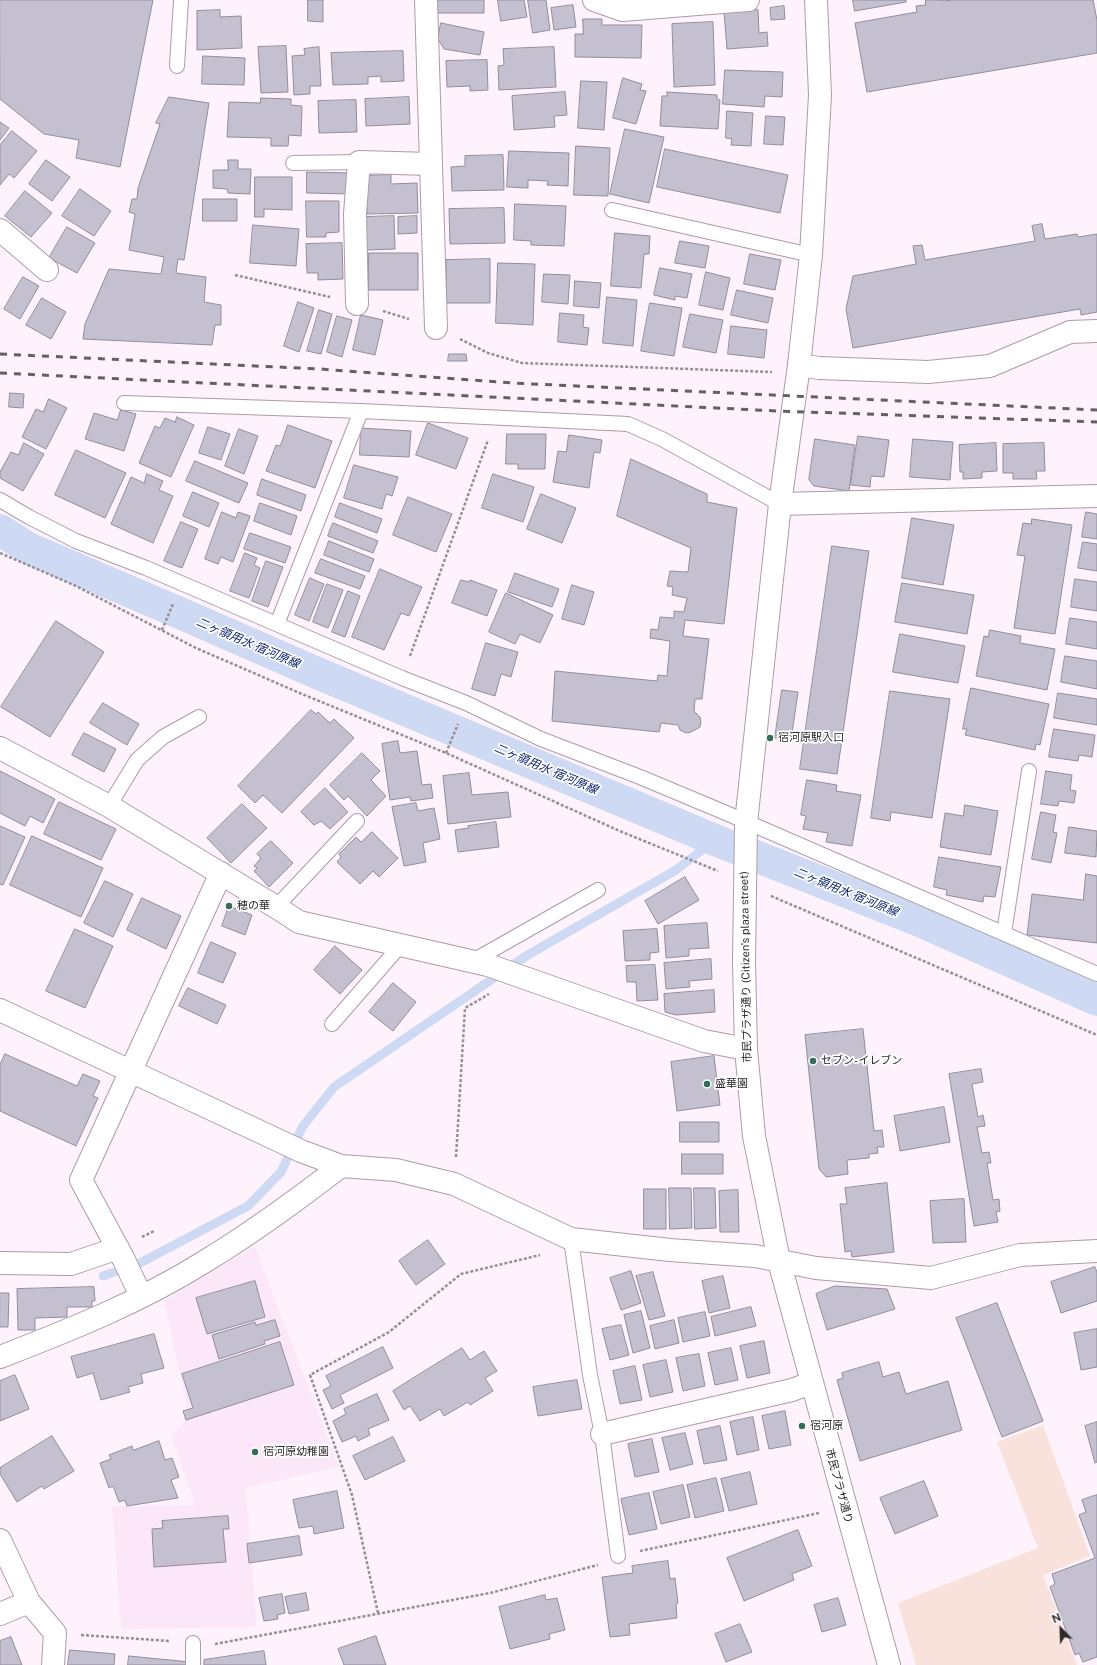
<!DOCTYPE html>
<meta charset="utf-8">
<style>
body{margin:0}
#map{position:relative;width:1097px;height:1665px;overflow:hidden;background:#fef2fc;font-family:"Public Sans",sans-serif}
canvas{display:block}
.north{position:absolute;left:1041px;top:1609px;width:40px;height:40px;-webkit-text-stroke:3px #fff;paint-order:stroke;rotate:337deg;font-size:11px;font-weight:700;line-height:16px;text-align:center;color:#2e292d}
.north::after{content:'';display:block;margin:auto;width:14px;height:18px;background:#2e292d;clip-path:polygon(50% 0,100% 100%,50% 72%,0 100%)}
</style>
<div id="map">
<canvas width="1097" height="1665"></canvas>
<div class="north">N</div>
</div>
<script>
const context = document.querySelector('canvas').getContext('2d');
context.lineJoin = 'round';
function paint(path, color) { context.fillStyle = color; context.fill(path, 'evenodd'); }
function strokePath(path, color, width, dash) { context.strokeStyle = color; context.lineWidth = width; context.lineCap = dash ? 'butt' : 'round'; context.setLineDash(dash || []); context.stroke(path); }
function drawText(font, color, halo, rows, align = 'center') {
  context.font = font + ' "Public Sans","Noto Sans JP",sans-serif'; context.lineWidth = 3.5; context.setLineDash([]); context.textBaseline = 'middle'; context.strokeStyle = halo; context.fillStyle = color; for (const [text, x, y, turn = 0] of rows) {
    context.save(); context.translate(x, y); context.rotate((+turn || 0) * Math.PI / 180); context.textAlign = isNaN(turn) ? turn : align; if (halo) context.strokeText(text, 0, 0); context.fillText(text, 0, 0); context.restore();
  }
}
const built = new Path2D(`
 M255,1246L339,1467L246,1488L257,1627L121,1629L112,1506L195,1505L171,1436L189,1416L164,1301Z`);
const green = new Path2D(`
 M1043,1425L1090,1556L1043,1575L1077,1665H916L898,1603L1038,1548L997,1442Z`);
const stream = new Path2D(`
 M103,1276L140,1263L248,1206L281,1172L303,1126L334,1087L526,956L676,870L715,840`);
const canal = new Path2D(`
 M0,530L28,548L189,617L317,673L715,840L915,919L1097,1000`);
const building = new Path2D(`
 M0,0H153L120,167L76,158L79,140L44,134L0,99Z
 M308,0H323V22L308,21Z
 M437,0H484V13H437Z
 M498,0H524L527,17L501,21Z
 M528,0H546L550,30L533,33Z
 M853,0H906V2L855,11Z
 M926,0H943L944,1L952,0H1093L1097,20V53L867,92L855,23L917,12L916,6L925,5Z
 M573,5L576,27L554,30L551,8Z
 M784,6L785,19L771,20L770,8Z
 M220,10V17L241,16L242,48L197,50V11Z
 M758,10L759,33L767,32L768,46L727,49L724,12Z
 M583,19H602V25H642L641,58L575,57V34H583Z
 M713,22L715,85L674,87L672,24Z
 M441,23L484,32L480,55L444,49L438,39Z
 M286,46L288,92L261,93L258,47Z
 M319,47L321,86H310V94L294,95L292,56L305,55L304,49Z
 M554,47L556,87L499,90L498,66L504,65L503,49Z
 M403,51L404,81L381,82V76L368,77V84L333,85L331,53Z
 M203,56L245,58L244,85L202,84Z
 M487,60L488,90L470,91V86L447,87L446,61Z
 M725,70L783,72L782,97L765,96L764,107L723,104Z
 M623,78L642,84L640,90L646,91L636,124L613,118Z
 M581,81L607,82L604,130L578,128Z
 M565,92L567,115L554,116L555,127L514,130L512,96Z
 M667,92L717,95V99L720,100L718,129L660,126L662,96H667Z
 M169,97L209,103L184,260L178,259L176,273L206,277L204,302L221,305V325H215L212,345L83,339L85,324L109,269L161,274L164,257L129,250L135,214L129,212L132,199H137L138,188L160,124L156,123Z
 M409,97L410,124L366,126L365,99Z
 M261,98L291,99V105L302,106L301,136L289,135L288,146H271V138L227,137L229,102L260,103Z
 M356,100L357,132L319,133L318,101Z
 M727,111L753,113L751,146L731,145L732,139L726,138Z
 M766,116L785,117L783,145L764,144Z
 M0,122L9,128L0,140Z
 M625,129L664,137L649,203L610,194Z
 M12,131L37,151L14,178L9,174L0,185V145Z
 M576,146L610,148L608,196L574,195Z
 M665,149L788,175L780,213L657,187Z
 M509,151L569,153L568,186L547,185L548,181L528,180V188L507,187Z
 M503,155L504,190L452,191L451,167L465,166V156Z
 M46,160L70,177L52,201L29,184Z
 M228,160H238V169H251L250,194L228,193L227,189L213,188V170H228Z
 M307,172L352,173V194L307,193Z
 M391,175V184L417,183L418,213L367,214L366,176Z
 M255,177H292V210L264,209V217H255Z
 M80,189L111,211L94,236L62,216Z
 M25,191L52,213L31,237L5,216Z
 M203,199H237V221H203Z
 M306,201H339V232L326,233V237H307Z
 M515,204L566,206L564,246L531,245V241L514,240Z
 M504,208L505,243L450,244L449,209Z
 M394,216L395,249L366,250V217Z
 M417,216V233L398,234V217Z
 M1042,224L1045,239L1077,234L1078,237L1097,234V312L1081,315L1080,309L853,348L846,309L853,276L916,264L913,246L922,245L925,260L1035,241L1032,226Z
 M253,225L299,229L296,266L250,263Z
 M67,227L95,243L77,273L49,258Z
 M615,233L650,236L649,254H644L641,288L611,286Z
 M680,241L709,246L705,268L675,263Z
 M342,243L343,279L318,280V273H307L306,244Z
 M369,253H418V290H369Z
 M750,254L781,260L775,290L744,284Z
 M490,259V303H446V260Z
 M498,263L535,264L533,325L496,323Z
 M660,268L692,274L687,298L675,296V300L654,295Z
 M706,272L730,278L723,310L699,305Z
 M544,274L570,275L568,304L542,302Z
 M23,277L39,286L20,319L4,309Z
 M575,281L601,283L599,308L574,306Z
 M737,290L773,298L768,323L731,315Z
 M607,297L637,300L633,346L603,343Z
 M42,298L66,312L51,339L26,325Z
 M298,302L314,308L299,352L284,346Z
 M650,303L682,308L674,356L641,351Z
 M319,310L332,314L321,354L307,351Z
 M560,313L584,315L583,327L589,328L587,345L558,342Z
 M690,314L723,320L716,353L683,347Z
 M361,315L383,320L375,355L353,350Z
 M337,316L352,320L342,357L327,352Z
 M731,326L767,330L764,358L728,354Z
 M449,354H466L467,361H448Z
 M10,393L24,394L23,408L9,407Z
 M49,399L67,408L46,449L22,437L36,409L43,412Z
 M121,410L136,414L124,451L85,439L94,413L117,420Z
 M177,417L194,425L171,477L139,463L155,426L160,428L165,418L175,422Z
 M428,423L468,438L456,469L416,455Z
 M288,425L332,441L315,488L266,471L276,445L280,446Z
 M208,427L230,434L221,460L199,453Z
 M361,428L411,431L409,457L360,455Z
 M239,429L258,436L244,474L225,466Z
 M507,434H546L545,469H518V464H506Z
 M569,435L602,440L600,453L594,452L589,488L553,482L558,451L566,452Z
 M858,436L889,440L884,477L871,476L870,487L851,485Z
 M815,439L855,445L849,491L814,486L809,480Z
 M913,439L953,442L950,480L910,477Z
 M24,443L44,454L23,491L0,478V472L11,452L18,455Z
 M996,443L997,471L982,472V478L963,479V472H960L959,445Z
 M1044,443L1045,471H1036L1037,479H1013V473H1003V444Z
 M76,450L126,473L105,518L55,495Z
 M631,459L707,494V502L737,508L724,624L685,620L683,636L709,639L702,699H695L694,711L700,717L701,722L700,727L691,732L686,733L680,730L678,725L661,723L659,732L552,721L555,671L657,681L658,675L667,676L670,641L650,638L651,629L658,630L660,617L674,618V611L684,612L687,598L672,595L673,587L667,586L670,571L688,572L691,548L617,516Z
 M195,461L248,483L239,503L186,481Z
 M354,465L398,477L392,496L386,494L382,509L344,498Z
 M147,474L163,481L159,490L173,496L153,543L111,524L131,477L144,483Z
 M493,474L534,487L523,522L482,508Z
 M262,479L306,495L301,511L257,495Z
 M193,492L219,503L209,527L183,516Z
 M541,494L576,508L562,543L527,529Z
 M408,497L452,514L436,552L393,535Z
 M260,503L297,516L291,535L254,521Z
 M340,503L382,519L377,533L335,517Z
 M222,512L236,518L238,512L250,516L233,562L221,557L218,564L205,559Z
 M1086,512L1097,514V539L1082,537Z
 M912,518L954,525L943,585L902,578Z
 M1032,519L1072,525L1055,634L1014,628L1025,556L1017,555L1023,523L1031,524Z
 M181,522L198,529L182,568L164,561Z
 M333,523L378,541L373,553L328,536Z
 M250,533L291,547L285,563L244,549Z
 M329,541L374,559L369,572L324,555Z
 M1083,542L1097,544V571L1078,568Z
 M832,546L869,551L837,774L800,769Z
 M245,553L257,558L254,565L260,568L249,598L230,591Z
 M321,559L365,576L360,589L315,573Z
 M266,561L283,567L268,607L252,601Z
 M380,569L422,587L409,616L401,613L384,650L352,637Z
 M515,573L559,589L552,607L508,592Z
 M310,578L324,584L309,621L295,615Z
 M1075,579L1097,582V611L1071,607Z
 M461,580L469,582L470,580L497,590L487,616L452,603Z
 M902,583L974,595L967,634L895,622Z
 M327,584L343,590L328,628L313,622Z
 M572,585L594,592L584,625L562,619Z
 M348,591L360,596L345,637L332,632Z
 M506,593L553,615L540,643L520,634L515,644L489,632Z
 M1070,618L1097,622V649L1066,644Z
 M56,621L104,652L50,737L1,707Z
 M990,630L1021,636L1020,643L1055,649L1047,690L976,676L984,636L988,637Z
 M900,634L965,646L958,683L893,672Z
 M486,643L518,652L511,677L501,674L495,696L472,689Z
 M1065,656L1097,661V689L1061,682Z
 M971,688L1049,704L1040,745L1036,744L1035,750L965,735L967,729H963Z
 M782,690L798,692L791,740L775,738Z
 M890,691L950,699L932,818L891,812L890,821L871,818Z
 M1058,693L1097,699V725L1054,718Z
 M103,703L139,724L127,745L90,723Z
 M311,710L316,714L318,712L330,723L334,719L354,738L282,813L263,795L255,803L238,786Z
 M1054,729L1095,735L1092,757L1079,755L1078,761L1049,757Z
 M84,733L116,749L104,772L72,755Z
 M398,741L400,753L417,751L422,785L431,784L433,798L411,801L410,797L390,800L382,744Z
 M362,753L380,771L371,780L386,796L367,816L348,796L344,800L330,785Z
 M0,771L55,799L43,823L30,816L25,826L0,813Z
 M1046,771L1072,775L1070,790L1076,791L1074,803L1059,801L1058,806L1041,804Z
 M469,773L472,795L508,792L511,817L448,824L443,776Z
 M807,780L837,785L836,791L861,795L852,846L826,842L828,833L803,829L806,816L801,815Z
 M325,788L348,812L330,829L321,821L314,825L301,812Z
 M59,802L116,829L101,860L44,834Z
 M416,803L418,811L434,808L440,839L423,843L426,862L404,866L392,807Z
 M242,804L267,828L231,863L207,838Z
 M965,805L998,811L991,855L940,847L945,813L963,816Z
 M1041,812L1056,815L1053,832L1057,833L1051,863L1032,859Z
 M496,822L499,847L458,852L455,830L469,828L468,826Z
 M0,826L25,837L3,885L0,884Z
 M1069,827L1097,831L1096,857L1065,853Z
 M372,832L398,858L379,877L373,871L360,884L337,862L341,857L339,854L356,837L361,842Z
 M32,836L103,868L81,917L10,885Z
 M271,841L293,863L269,887L254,871L257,868L254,866L261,858L257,854Z
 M939,857L1001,867L995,897L984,896L983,902L946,895L947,890L934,887Z
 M1086,874L1097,876V943L1027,935L1032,894L1083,900Z
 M685,877L699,900L658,924L645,901Z
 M105,881L133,894L113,937L84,923Z
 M142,898L181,916L166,949L127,930Z
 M229,906L252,915L245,935L222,926Z
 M707,923L709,948L689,949V956L666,958L664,926Z
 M75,929L113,946L85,1008L46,991Z
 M657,929L659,952L650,953V960L625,961L623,931Z
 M211,942L236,953L223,983L198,973Z
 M335,946L362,970L340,994L314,970Z
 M711,959L712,979L689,981L690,987L666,989L664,963Z
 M655,965L658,1000L637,1001L636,982H627L626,966Z
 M393,983L416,1002L393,1031L369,1012Z
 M188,988L226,1005L217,1024L179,1006Z
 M714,990L715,1012L676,1015L665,1012L664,994Z
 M863,1029L874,1131L882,1130L884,1147H877L878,1153L869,1154V1158L847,1160L848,1174L826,1177L819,1169L805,1035Z
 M5,1054L77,1086L83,1074L100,1081L93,1096L98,1098L76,1146L0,1111V1065Z
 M714,1056L720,1105L677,1111L671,1062Z
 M981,1069L983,1082L972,1084L978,1117L983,1115L985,1126L977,1127L982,1153L989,1152L991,1163H987L993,1200L999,1199L1000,1211L996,1212L998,1222L974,1226L949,1074Z
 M944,1107L950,1142L900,1151L894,1116Z
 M680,1122H719V1142H680Z
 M682,1154H723V1174H682Z
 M887,1183L894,1252L852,1257L851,1251L845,1252L840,1204H847L845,1188Z
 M669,1188H691L692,1228L670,1229Z
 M694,1188H715L716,1228L695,1229Z
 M644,1189H666V1229H644Z
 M738,1190L739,1232H720L719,1191Z
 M964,1199L966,1242L933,1243L930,1201Z
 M428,1240L445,1264L416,1285L399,1261Z
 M1095,1267L1097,1272V1301L1061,1313L1051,1282Z
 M631,1271L641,1303L621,1310L610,1278Z
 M653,1272L665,1316L649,1320L636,1276Z
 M723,1276L730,1308L709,1313L702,1281Z
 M255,1281L265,1317L207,1334L196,1298Z
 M835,1286L887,1289L895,1309L827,1330L816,1294Z
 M94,1287L95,1301H92V1307H67V1317L35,1318V1330H18L17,1289Z
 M0,1293H9L8,1327H0Z
 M997,1303L1043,1421L1002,1437L956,1318Z
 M751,1307L756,1326L715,1336L711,1317Z
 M641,1311L650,1348L633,1353L624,1315Z
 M705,1312L710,1336L683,1342L678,1318Z
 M275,1320L280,1336L264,1341L265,1344L219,1359L212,1335L255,1322L256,1325Z
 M674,1320L679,1343L655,1349L650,1326Z
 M621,1325L629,1355L610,1360L602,1329Z
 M1097,1329V1367L1081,1370L1074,1333Z
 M154,1334L164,1368L141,1374L143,1383L128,1387L130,1392L101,1400L93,1373L77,1378L71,1357Z
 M764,1341L770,1373L747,1378L740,1346Z
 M280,1342L294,1385L186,1420L183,1411L193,1408L182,1374Z
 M383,1347L393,1368L340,1395L344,1403L332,1409L323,1390L331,1386L326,1376Z
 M462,1348L470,1360L484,1351L497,1371L485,1378L493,1391L470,1405L468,1402L444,1416L440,1409L420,1421L410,1406L404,1410L393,1391Z
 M731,1348L738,1380L715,1385L708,1353Z
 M699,1354L705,1386L683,1391L676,1358Z
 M666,1360L673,1392L650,1397L643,1365Z
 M879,1362L883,1377L899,1372L906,1394L948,1381L962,1430L860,1461L837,1380L843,1378L842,1373Z
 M635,1366L642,1400L620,1404L613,1371Z
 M15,1375L29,1409L0,1421V1381Z
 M577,1380L582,1409L538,1416L533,1387Z
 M377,1394L389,1420L368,1429L370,1435L358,1441L356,1436L342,1442L333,1421L346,1414L344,1409Z
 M785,1411L791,1445L769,1449L762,1416Z
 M753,1417L759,1450L737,1455L730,1422Z
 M1097,1422V1462L1095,1463L1085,1426Z
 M720,1426L727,1460L704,1464L697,1431Z
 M685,1433L693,1464L670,1470L662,1438Z
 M52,1436L74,1471L44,1489L42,1486L17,1502L0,1474V1468Z
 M393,1437L405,1461L365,1480L353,1456Z
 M652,1439L659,1472L635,1477L628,1444Z
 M159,1441L165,1460L172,1458L179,1477L171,1480L178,1498L127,1506L125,1500L119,1502L113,1486L109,1488L100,1463L111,1459L109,1455L132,1446L133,1450Z
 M750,1472L757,1504L729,1511L721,1479Z
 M716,1478L724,1511L695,1518L687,1485Z
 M924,1481L938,1516L895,1534L880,1498Z
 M683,1485L690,1517L661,1524L653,1492Z
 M337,1491L344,1528L314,1534L313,1526L299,1528L293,1500Z
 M649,1493L657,1529L629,1535L621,1499Z
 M1097,1495V1657L1083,1662L1079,1653L1075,1655L1050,1587L1055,1584L1052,1574L1095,1558L1079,1515L1086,1512L1082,1500Z
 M228,1516L229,1529H223L226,1562L154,1567L152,1529L163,1528L162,1521Z
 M798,1530L812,1566L792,1574L794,1580L744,1601L727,1558Z
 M299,1536L302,1555L249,1563L247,1544Z
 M668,1561L670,1579L675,1578L678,1603L676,1604L677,1618L629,1624L630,1635L610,1637L602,1577L633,1573L632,1566Z
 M306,1593L309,1610L289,1614L285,1597Z
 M282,1594L285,1613L277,1615L278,1619L264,1621L259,1598Z
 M545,1595L546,1600L557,1598L565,1630L549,1634L550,1639L510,1649L499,1607Z
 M838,1598L846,1625L822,1632L814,1605Z
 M740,1624L752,1652L726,1662L715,1634Z
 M376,1636L386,1665H344L338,1649Z
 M11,1637L22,1665H0V1641Z
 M70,1650L115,1654L114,1665H68Z
 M264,1651L266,1665H204V1660Z
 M129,1656L190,1662V1665H128Z`);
const path = new Path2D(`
 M235,275L330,297
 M383,311L409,319
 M460,339L488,353L522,363L772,372
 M0,553L76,586L196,648L302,694L446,753L622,832L718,871
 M162,630L173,604
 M410,656L488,440
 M446,753L458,724
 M771,896L1097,1035
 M456,1157L465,1008L489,994
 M142,1237L154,1231
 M640,1551L819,1513
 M378,1613L352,1495L310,1375L389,1332L461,1274L540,1255
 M81,1635L170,1641
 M215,1644L490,1593L598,1565`);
const service = new Path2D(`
 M177,66L181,0
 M293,163L359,162
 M612,210L811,255
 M124,403L361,411L628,424L662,439L780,504
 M0,500L29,517L76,541L146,568L402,678L466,703L541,739L640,777L726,813L1097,974
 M277,624L361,411
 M109,806L137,760L163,737L199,717
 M276,907L357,821
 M1004,933L1029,771
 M471,962L598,890
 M332,1024L400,946
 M571,1239L590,1375L602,1434L618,1556
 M193,1643V1665`);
const minor = new Path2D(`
 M426,0L436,328
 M594,0L622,10L748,0
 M0,230L47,270
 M357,304L355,214L359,162L431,164
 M799,365L819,368L928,372L990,366L1070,332L1097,331
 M780,504L1097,496
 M0,748L109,806L276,907L299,922L488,965L704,1041L746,1049
 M0,1010L301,1151L341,1166L396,1170L454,1184L571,1239L670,1250L755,1256L816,1268L931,1278L1020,1255L1097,1251
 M0,1263L71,1264L118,1248
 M141,1296L124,1260L81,1180L221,873
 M0,1357C70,1330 140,1302 204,1262C252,1233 297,1200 341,1166
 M602,1434L792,1390L811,1383
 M0,1540L29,1602L55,1633L53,1665
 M0,1614L29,1602`);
const tertiary = new Path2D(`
 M816,0L820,95L811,255L799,365L780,504L746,823L744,962L746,1049L754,1136L779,1261L889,1665`);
const rail = new Path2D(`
 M0,354L320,369L512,383L1097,410
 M0,373L778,411L1097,422`);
const markers = [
 [770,738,4,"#356e56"],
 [229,906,4,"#356e56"],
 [813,1061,4,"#356e56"],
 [707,1084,4,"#356e56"],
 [802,1426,4,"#356e56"],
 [255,1452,4,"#356e56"]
];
const poiNames = [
 ["宿河原駅入口",778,738],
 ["穂の華",237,906],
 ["セブン-イレブン",821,1061],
 ["盛華園",715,1084],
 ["宿河原",810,1426],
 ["宿河原幼稚園",263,1452]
];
const streetNames = [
 ["市民プラザ通り (Citizen's plaza street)",746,967,-91],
 ["市民プラザ通り",839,1486,75]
];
const waterNames = [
 ["二ヶ領用水 宿河原線",248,643,23],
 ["二ヶ領用水 宿河原線",546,769,23],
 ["二ヶ領用水 宿河原線",846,892,22]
];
paint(built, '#fbe7f8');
paint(green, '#f8e2db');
strokePath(stream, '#cedaf3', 9);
strokePath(canal, '#cedaf3', 32);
paint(building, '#c4c0cf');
strokePath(building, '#918d9b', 1);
strokePath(service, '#aa9da7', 16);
strokePath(minor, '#aa9da7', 24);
strokePath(tertiary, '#aa9da7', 24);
strokePath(path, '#978f96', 2.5, [3, 2]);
strokePath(service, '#fff', 14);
strokePath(minor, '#fff', 22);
strokePath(tertiary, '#fff', 22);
strokePath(rail, '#665f65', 3, [7, 7]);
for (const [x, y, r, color] of markers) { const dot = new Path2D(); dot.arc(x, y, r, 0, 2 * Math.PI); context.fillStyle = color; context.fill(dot); strokePath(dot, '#fff', 1.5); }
drawText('11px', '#2e292d', '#fff', poiNames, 'left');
drawText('11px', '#2e292d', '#fff', streetNames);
drawText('italic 12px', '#0e276a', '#fff', waterNames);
</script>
